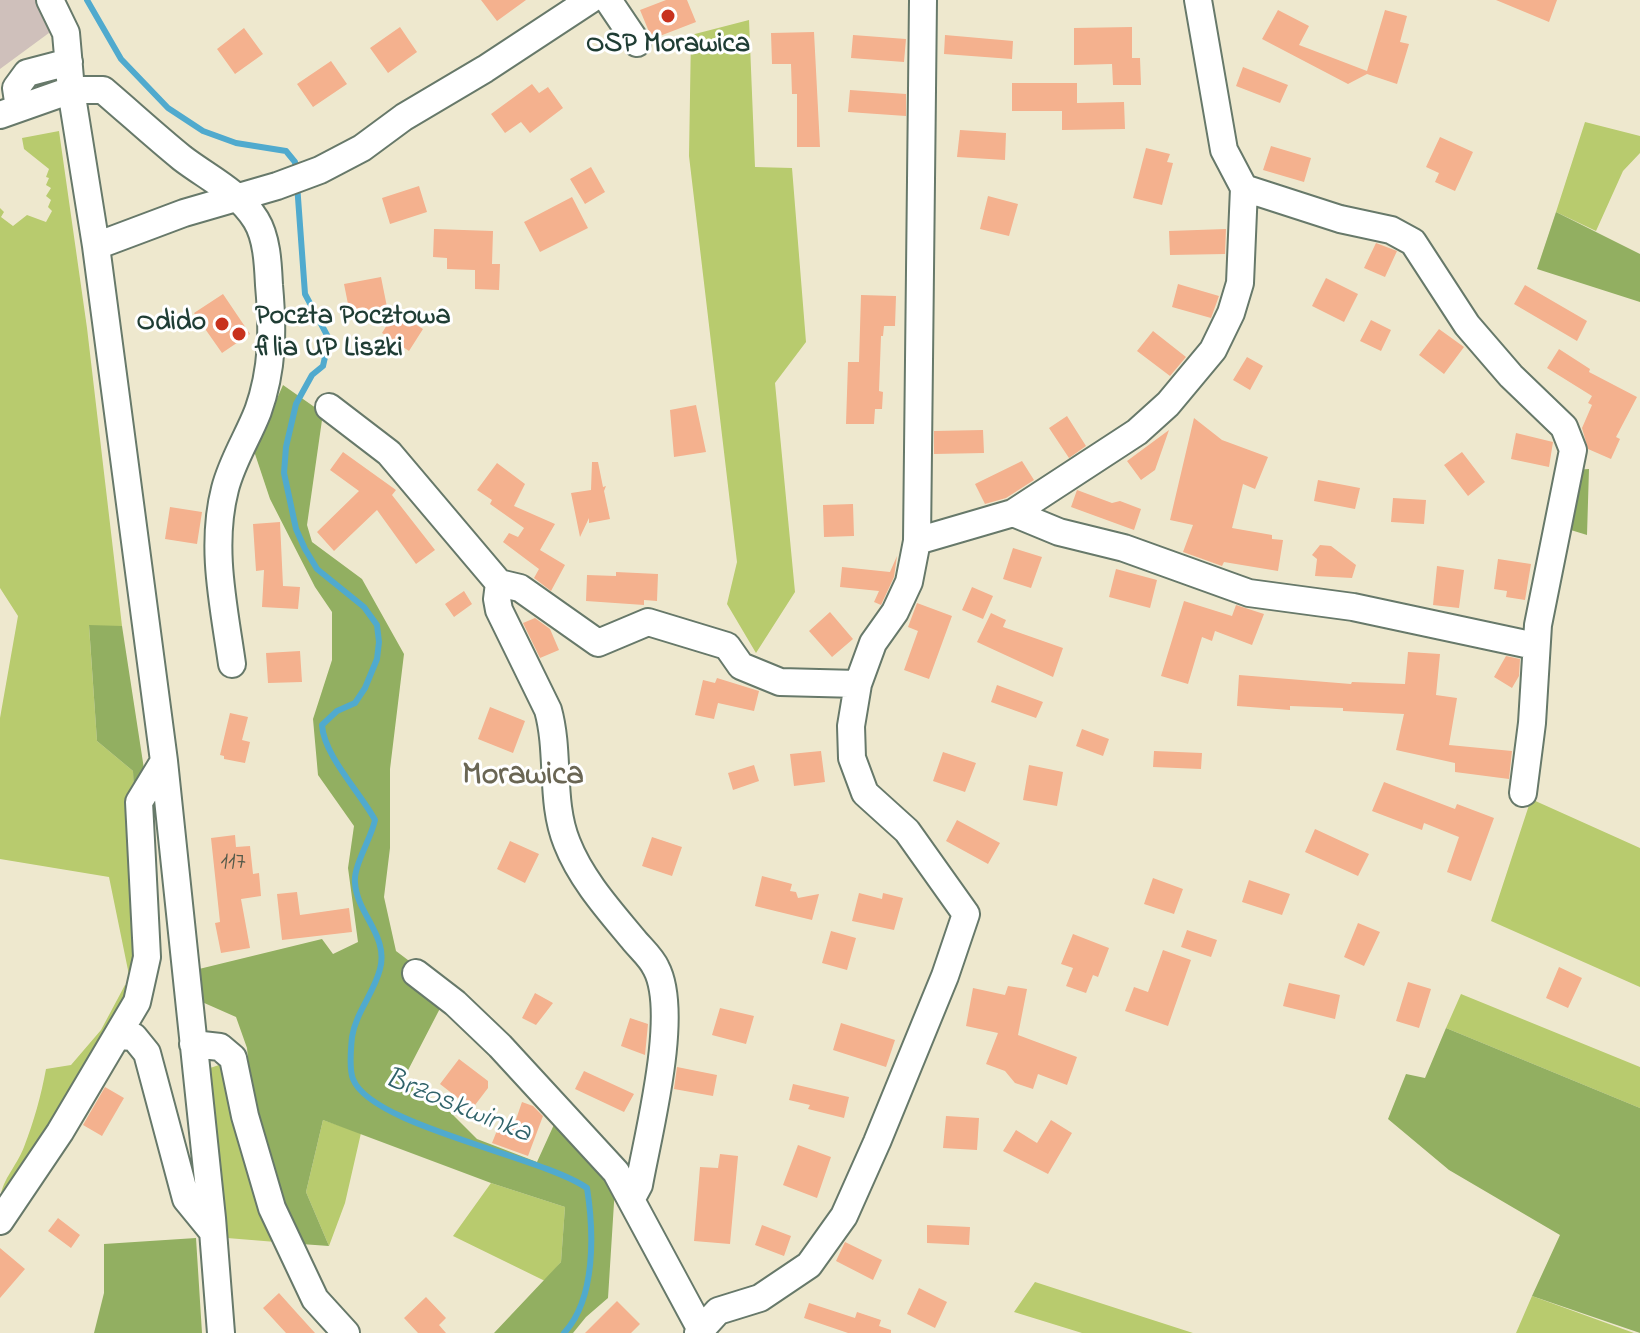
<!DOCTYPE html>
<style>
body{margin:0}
canvas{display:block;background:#eee8ce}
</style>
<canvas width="1640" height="1333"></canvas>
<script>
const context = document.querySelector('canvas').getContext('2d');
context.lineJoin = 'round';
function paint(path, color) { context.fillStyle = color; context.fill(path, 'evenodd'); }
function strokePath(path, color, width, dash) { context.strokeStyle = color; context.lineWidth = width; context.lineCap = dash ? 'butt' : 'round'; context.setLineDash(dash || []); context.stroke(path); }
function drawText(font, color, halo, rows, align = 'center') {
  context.font = font + ' "Indie Flower",sans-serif'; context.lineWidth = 6; context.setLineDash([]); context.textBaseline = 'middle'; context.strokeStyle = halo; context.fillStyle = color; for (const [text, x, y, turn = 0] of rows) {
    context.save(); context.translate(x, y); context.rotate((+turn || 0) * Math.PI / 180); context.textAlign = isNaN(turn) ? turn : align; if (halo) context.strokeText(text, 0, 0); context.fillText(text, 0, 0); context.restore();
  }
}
const industrial = new Path2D(`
 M0,0H37L53,30L0,69Z`);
const green = new Path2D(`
 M749,20L755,167L792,168L806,342L775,383L795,592L756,653L727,604L737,562L689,156L691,35Z
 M1585,122L1640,136V153L1623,171L1596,231L1556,212Z
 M59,131L87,328L122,626H89L97,741L133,771L141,950L135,977L129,975L109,877L0,859V718L18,616L0,588V208L4,212L1,217L13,226L27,215L46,222L52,211L48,207L51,200L46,196L51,188L46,185L49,178L46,177L49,169L24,149L22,138Z
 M1531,799L1640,848V987L1491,921Z
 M125,985L134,989L0,1203C0,1181 16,1168 24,1147C34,1121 41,1096 46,1069L71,1065L101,1030Z
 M1461,994L1640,1067V1108L1446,1028Z
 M222,1064L276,1242L227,1238L210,1068Z
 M323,1120L361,1133L345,1203L329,1246L306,1192Z
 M491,1183L565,1207L561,1262L545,1281L453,1236Z
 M1035,1282L1193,1333H1082L1014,1312Z
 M1532,1296L1634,1333H1516Z`);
const forest = new Path2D(`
 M1556,212L1640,254V302L1537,269Z
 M283,385L323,413L307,525L312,542L362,579L404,654L390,769V848L384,897L396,951L449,991L404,1078L447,1109L477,1139L537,1162L557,1118L615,1187L608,1298L586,1317L573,1333H494L561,1262L565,1207L491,1183L323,1120L306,1192L329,1246L301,1244L276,1196L253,1112L247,1048L236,1017L202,1002L199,969L322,939L333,954L358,942L348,868L354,826L318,775L313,719L332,660V612L315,587L270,499L254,451Z
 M1589,469L1587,535L1561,527L1573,470Z
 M89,625L122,626L146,782L134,795L133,771L97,741Z
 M1446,1028L1640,1108V1333L1532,1296L1560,1235L1449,1170L1388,1119L1406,1074L1425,1078Z
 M196,1238L202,1333H94L104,1293V1244Z`);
const stream = new Path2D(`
 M87,0L121,59L168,108L203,131L236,143L286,151L295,162L296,173
 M297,184L305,294L328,337L327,348L323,366L312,375L296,404L286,447L284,473L296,529L305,549L317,569L364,607L377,625L379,642L377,659L365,688L355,703L337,711L322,725C324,756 360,792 375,820C371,839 353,866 355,883C357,914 389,936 380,969C374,993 356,1012 352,1037C351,1047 349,1069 353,1079C371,1126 541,1156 587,1188C594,1232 596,1299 564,1333`);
const building = new Path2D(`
 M481,0H526L497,21Z
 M666,0H687L696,22L652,39L640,10Z
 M1496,0H1557L1549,22Z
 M1278,10L1309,26L1299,45L1367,71L1385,10L1407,16L1400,42L1409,44L1397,84L1367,74L1348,84L1262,39Z
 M400,27L417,52L388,73L370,48Z
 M1132,27V58H1140L1141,85H1113L1112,64L1074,65V28Z
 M244,28L263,54L235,74L217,49Z
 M814,32L820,147H797V94H792L791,64H772L771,33Z
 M853,35L906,39L904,62L851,58Z
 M945,35L1013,41L1012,59L944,54Z
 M331,61L347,84L313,107L297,84Z
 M1243,67L1288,85L1280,103L1236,86Z
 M1012,83H1077V103L1124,102L1125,129L1062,130V111H1012Z
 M532,84L539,93L548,87L563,108L530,133L521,122L505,133L491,114Z
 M850,90L906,94V116L848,112Z
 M960,130L1006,133L1005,160L957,157Z
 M1440,137L1473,152L1455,191L1435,182L1439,173L1426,167Z
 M1271,146L1311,158L1304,182L1263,170Z
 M1146,148L1170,154L1167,162L1173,163L1162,205L1133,198Z
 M591,167L605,192L585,204L570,179Z
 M419,186L427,212L390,224L382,198Z
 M988,196L1018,204L1009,236L980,229Z
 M572,197L588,228L540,252L524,222Z
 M434,229L493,231L492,264H500L499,290L475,289V270L447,269V258L433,257Z
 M1226,229L1225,254L1170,255L1169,231Z
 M1376,243L1397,251L1385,277L1364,268Z
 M381,277L387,307L350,314L344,284Z
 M1326,278L1358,294L1344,322L1312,306Z
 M1178,284L1219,296L1211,318L1172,307Z
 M1525,285L1587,321L1577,341L1514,304Z
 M223,294L250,334L222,353L194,313Z
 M861,295L896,296L895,326H884L883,336H881L879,391L883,392L882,409H875L874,424H846L848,362H859Z
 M395,312L423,329L409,351L382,333Z
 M1371,320L1391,330L1381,351L1360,341Z
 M1439,329L1464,347L1444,374L1419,355Z
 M1153,331L1186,357L1170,376L1137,351Z
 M1559,349L1590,369L1589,372L1637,397L1616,437L1620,439L1611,459L1588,449L1582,428L1592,405L1588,403L1592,396L1547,368Z
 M1247,357L1263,366L1250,390L1233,380Z
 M696,405L706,452L674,457L670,410Z
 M1067,416L1086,446L1069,458L1049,428Z
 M1194,418L1222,440L1268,457L1255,489L1243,484L1232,528L1272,535V539L1283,540L1278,571L1224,562L1222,566L1183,552L1193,525L1170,520Z
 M983,430L984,453L934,454V431Z
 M1169,430L1155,470L1141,480L1127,461Z
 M1516,433L1553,442L1549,467L1511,459Z
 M343,452L396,490L392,495L435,550L416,564L377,510L334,551L317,532L359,491L330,470Z
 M1462,452L1485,482L1468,496L1444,465Z
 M1022,461L1034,480L1006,498L985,504L975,484Z
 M592,462H598L603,487L606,486L604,491L610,519L589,523V518L580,537L571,493L591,490Z
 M497,463L525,484L514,506L555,524L540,550L565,565L551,591L534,578L539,569L503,542L509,533L518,537L524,528L490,504L492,500L477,490Z
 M1318,480L1360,488L1355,509L1314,501Z
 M1077,490L1112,503L1120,501L1141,509L1134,530L1071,507Z
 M1393,498L1426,500L1424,524L1391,522Z
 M853,504L854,536L824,537L823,505Z
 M170,507L202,512L197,544L165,539Z
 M280,522L283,586L300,587L298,609L262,607L264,570L256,571L253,524Z
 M1320,545L1331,546L1356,565L1352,578L1315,576L1317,559L1312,555Z
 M1013,548L1042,557L1031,588L1003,579Z
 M897,556L894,577L881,605L874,602L879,591L840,587L842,567L890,572Z
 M1498,559L1531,564L1525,600L1506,597L1507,591L1494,589Z
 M1437,566L1464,570L1459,608L1433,605Z
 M1116,569L1157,580L1150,608L1109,597Z
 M616,572L658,574L657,601L644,600V605L586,601L587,575L616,576Z
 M972,587L993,596L983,619L962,610Z
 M464,591L472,604L454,617L445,604Z
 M1184,601L1232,616L1236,605L1264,614L1252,645L1215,631L1212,641L1202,637L1188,684L1161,676Z
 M917,603L952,616L929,679L904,670L918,631L908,627Z
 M830,612L853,639L832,657L809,631Z
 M991,613L1006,620L1003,627L1063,648L1053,677L977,642Z
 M535,618L550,629L559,650L540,658L523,623Z
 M300,651L302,682L268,683L266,653Z
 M1408,652L1440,654L1436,695L1457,698L1449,745L1512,751L1509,779L1455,772V763L1396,750L1404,714L1343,711V708L1290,706V710L1237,706L1239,675L1351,684L1352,682L1405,684Z
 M1506,656L1520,659L1519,676L1512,688L1494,677Z
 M717,678L759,691L754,711L718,703L714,719L695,715L703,680L715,683Z
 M997,685L1043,702L1036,718L991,702Z
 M490,707L525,721L513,753L478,739Z
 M230,713L248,717L242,740L250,742L245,763L224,759V756L220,755Z
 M1082,729L1109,739L1103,756L1076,746Z
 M821,751L825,782L794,786L790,754Z
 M1154,751L1202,753L1201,769L1153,767Z
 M943,752L976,763L965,792L933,781Z
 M754,765L759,781L733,790L728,773Z
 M1029,765L1063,772L1057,806L1023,800Z
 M1384,782L1455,809L1457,804L1494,818L1471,881L1447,872L1459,837L1424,823L1422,830L1372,811Z
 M957,820L1000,843L988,864L946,841Z
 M1315,829L1369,854L1358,876L1305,852Z
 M235,835L236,847L250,846L253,874L259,873L261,896L241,899L250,948L221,953L215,923L220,922L211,838Z
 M652,837L682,847L672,876L642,866Z
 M510,841L539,854L525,883L497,869Z
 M762,876L792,884L790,891L796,892L798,898L819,894L812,920L755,906Z
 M1153,878L1183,889L1174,914L1144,904Z
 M1249,880L1290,894L1282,915L1242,902Z
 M297,892L300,915L349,908L352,932L282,940L277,894Z
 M859,893L882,899L883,893L903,898L894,930L852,921Z
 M1358,923L1380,932L1364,966L1344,957Z
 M1187,930L1217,940L1211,957L1181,947Z
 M831,931L856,938L847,970L822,963Z
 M1073,934L1109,948L1098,977L1093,975L1086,993L1066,986L1073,968L1061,964Z
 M1163,950L1191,960L1168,1026L1125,1011L1134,987L1148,992Z
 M1559,967L1582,978L1568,1008L1546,998Z
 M1408,982L1431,989L1419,1028L1396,1021Z
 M1289,983L1340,995L1335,1019L1283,1006Z
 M1008,986L1027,989L1018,1035L1077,1057L1067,1085L1038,1074L1033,1089L1015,1083L1005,1071L986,1064L998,1033L966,1026L973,988L1005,995Z
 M535,993L553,1003L536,1025L522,1018Z
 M720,1008L754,1016L746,1044L712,1035Z
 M630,1018L648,1024L645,1055L621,1046Z
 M841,1023L895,1040L886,1067L833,1050Z
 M459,1059L488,1081V1088L472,1109L440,1084Z
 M677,1067L717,1075L713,1096L674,1089Z
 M584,1071L634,1094L624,1112L575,1089Z
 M793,1084L849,1097L844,1118L808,1109L810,1105L789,1100Z
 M105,1087L124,1098L102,1136L83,1125Z
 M522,1102L533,1106L543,1116L528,1156L492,1143L500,1123L513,1128Z
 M946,1116L979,1118L977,1150L943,1148Z
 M1051,1120L1072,1133L1048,1174L1003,1151L1016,1130L1037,1143Z
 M798,1145L831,1157L817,1198L783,1185Z
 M720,1154L738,1156L730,1244L694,1241L700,1167L718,1168Z
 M58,1218L80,1235L71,1248L48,1231Z
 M762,1225L791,1236L784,1256L755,1245Z
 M927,1225L970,1227L969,1245L927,1243Z
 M845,1242L882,1260L873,1280L836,1261Z
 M0,1248L25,1269L0,1298Z
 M919,1288L947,1302L935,1328L907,1314Z
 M279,1293L296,1312L315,1333H286L263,1308Z
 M426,1297L446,1318L439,1325L446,1333H418L404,1318Z
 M617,1301L640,1324L631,1333H585Z
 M809,1303L855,1318L857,1312L881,1320L879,1326L891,1330V1333H848L804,1318Z`);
const minor = new Path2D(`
 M50,0L66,33L71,90L96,246L164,761L212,1218L221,1333
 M608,0L637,43
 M1198,0L1224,150L1244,188L1340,219L1391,230L1413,242L1467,325L1511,376L1564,427L1573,450L1538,625L1532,723L1523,793
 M19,108L16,88L27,73L69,62
 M0,115L71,90H103C130,113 155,136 182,158C208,178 238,191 256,220C267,238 268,264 269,285C273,329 273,369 258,411C248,437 232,461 225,489C210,547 224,607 232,664
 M96,246L184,213L277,186L320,170L362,148L404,117L485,69L590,0
 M329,407L389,453L499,583L520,588L598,643L648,622L727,646L741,666L780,682L858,684
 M1013,513L1059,532L1124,548L1249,593L1353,607L1535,646
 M917,541L1013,513L1137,432L1168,404L1213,350L1231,313L1240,283L1244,188
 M499,583L497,599L499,610L548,710C560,753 550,802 567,843C581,879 609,910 633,939C640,948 651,957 656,968C680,1013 648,1134 639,1185L631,1200
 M416,973L455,1003L500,1046L616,1172L700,1328
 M117,1036L134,1037L147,1053L186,1199L213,1232
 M193,1044L220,1047L233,1058L245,1116L272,1208L315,1299L346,1333
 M0,1221L60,1132L137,1002L147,957L139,802L164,761
 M698,1333L718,1311L760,1298L809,1265L844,1216L877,1142L945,976L966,914L907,831L865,793L852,758L851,726L858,684L873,643L895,612L909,582L917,541L923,0`);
const markers = [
 [668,16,8,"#c8321e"],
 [222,324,8,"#c8321e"],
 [239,334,8,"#c8321e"]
];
const numberNames = [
 ["117",233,864]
];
const poiNames = [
 ["OSP Morawica",668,46],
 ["Poczta Pocztowa",255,318,"left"],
 ["filia UP Liszki",255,350,"left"],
 ["Odido",206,324,"right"]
];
const waterNames = [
 ["Brzoskwinka",457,1108,22]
];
const quarterNames = [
 ["Morawica",523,778]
];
paint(industrial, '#cfc0bb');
paint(green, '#b8cb6e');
paint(forest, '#92af61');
strokePath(stream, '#50aace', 6);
paint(building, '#f4b18e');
strokePath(minor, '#67796a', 30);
strokePath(minor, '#fff', 26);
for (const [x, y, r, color] of markers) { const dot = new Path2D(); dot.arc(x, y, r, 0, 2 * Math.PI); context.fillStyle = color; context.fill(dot); strokePath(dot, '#fff', 3); }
drawText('24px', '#545a4a', null, numberNames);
drawText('bold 28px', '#1f3d34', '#fff', poiNames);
drawText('italic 30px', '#30636a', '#fff', waterNames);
drawText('bold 32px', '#6a6654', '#fff', quarterNames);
</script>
